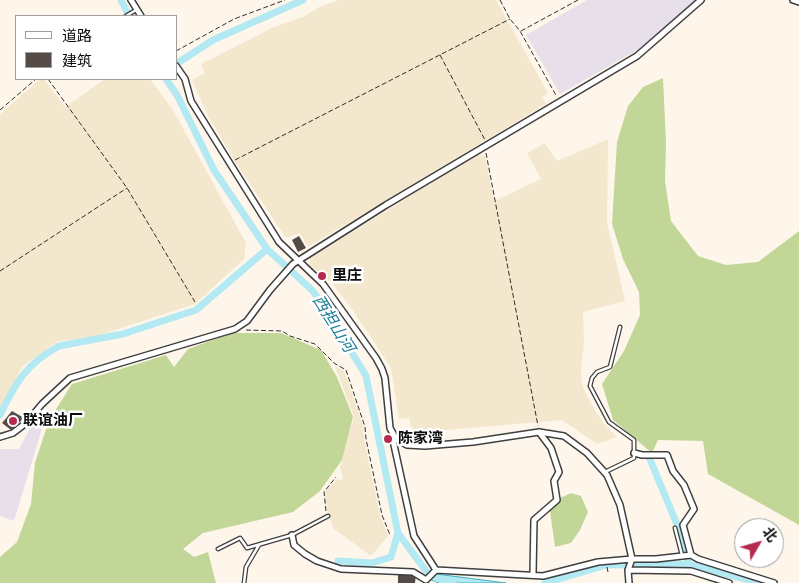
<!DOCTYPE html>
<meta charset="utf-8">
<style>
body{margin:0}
#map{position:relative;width:799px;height:583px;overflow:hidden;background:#fef6eb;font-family:Merriweather,"Noto Sans SC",serif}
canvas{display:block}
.legend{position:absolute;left:15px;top:15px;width:162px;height:65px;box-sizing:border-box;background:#fff;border:1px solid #9e9e9e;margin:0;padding:6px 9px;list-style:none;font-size:15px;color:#0c0c0c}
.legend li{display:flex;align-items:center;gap:10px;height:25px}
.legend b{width:25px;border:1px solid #9e9e9e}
.north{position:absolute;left:734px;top:518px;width:50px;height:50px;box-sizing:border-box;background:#fff;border:1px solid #9e9e9e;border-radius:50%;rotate:52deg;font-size:14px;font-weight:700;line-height:20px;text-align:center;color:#0c0c0c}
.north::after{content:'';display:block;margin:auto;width:18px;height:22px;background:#b62a4f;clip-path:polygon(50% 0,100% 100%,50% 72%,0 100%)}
</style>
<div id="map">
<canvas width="799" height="583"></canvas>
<ul class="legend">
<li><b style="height:6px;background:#fff"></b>道路</li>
<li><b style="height:14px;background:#544b49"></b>建筑</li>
</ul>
<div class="north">北</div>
</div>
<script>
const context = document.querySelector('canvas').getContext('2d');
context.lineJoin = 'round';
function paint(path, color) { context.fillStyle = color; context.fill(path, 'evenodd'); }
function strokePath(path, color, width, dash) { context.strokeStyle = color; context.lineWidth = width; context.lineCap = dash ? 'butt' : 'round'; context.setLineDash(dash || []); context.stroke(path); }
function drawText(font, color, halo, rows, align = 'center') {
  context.font = font + ' Merriweather,"Noto Sans SC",serif'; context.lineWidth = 5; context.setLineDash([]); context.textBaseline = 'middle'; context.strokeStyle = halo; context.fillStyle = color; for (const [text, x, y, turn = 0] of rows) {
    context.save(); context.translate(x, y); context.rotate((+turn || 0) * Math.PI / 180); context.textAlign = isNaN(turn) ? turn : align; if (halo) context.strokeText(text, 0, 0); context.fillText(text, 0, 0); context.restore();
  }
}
const industrial = new Path2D(`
 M587,0H697L641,48L560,94L526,35Z
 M34,421L43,425L14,521L0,516V449H19Z`);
const farmland = new Path2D(`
 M339,0H496L548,93L542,97L546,104L308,247L300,233L286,238L236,163L208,116L192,80L205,73L201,64L274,27L303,17L319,7Z
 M40,79H44L65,107L105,79H150L173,110L246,243L244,259L195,304L91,338L58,341L22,367L0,410V114Z
 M608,139L607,222L625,301L583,312L584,342L581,369L582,385L593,407L605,425L617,437L597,444L562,420L413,433L409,418L399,419L391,368L352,309L331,282L310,265V258L476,155L485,156L494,201L541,179L527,153L545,143L557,161Z
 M335,366L344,371L363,425L364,439L380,515L388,536L371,556L333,528L325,501V492L336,480L343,479L340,467L354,417Z`);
const forest = new Path2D(`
 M663,78L666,143L665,181L671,221L698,256L726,265L758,262L799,231V525L708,474L703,441L658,440L652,453L613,420L602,384L624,351L640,315L639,292L623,259L612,224L617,142L628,106L643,87Z
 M232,333H281L321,350L337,377L353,417L342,460L320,491L293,512L203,533L183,549L194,557L208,552L216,583H0V557L17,542L31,504L35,463L49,420L72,384L166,355L174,367L188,349Z
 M571,493L581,496L588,512L580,530L571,543L555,547L550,511L558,503L560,498Z`);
const water = new Path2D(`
 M436,574L506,583H439L429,579Z`);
const canal = new Path2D(`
 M121,0L129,16
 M176,64L213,40L303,0
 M166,79L177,95L214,170L267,249L312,290L324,306L366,376L398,533L426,571L436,578L453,583
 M0,415C16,382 26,364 59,346L123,334L196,310L267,249
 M649,457L683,539L688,564
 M338,561L372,563L391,557L398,533
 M545,583L606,565L688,564L760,583`);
const building = new Path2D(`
 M299,236L306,248L298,252L292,240Z
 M12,411L24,418L11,430L2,423Z
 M398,573L416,574L415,583H398Z`);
const path = new Path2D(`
 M500,0L510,19L520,31L557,97
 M521,31L578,0
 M176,51L234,19L285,0
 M440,55L485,140
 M48,79L127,188L195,302
 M0,110L36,79
 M486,153L538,426
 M235,160L510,19
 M0,271L127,188
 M246,330L282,331L290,336L315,344L334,363L346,370L365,427L366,439L382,515L390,535
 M326,511L324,492L336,477
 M607,567L608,572`);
const service = new Path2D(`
 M126,16L136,10
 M605,472L634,458V440L609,422L590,386L592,378L597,372L610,367L620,327
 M675,528L682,555
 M218,549L240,538L247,548L292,535L328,516
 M244,583L246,567L259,545`);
const minor = new Path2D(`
 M131,0L141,16
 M793,0L799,2
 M176,66L185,79L191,101L279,242L323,284L376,358L382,369L385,378L390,428L396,439L407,445L425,446L473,442L539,432L564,436L587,453L607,475L620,505L632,559L628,570L629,583
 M392,436L414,536L436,570L543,576L598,562L632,559H656L691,555
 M0,437L13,433L26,423L42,404L70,378L235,329L247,321L270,290L293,264L386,205L637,56L701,0
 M634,453L642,455H667L673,471L684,485L694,509L683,525L691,555L698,559L774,583
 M292,535L294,545L305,554L317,561L341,569L413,572L426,580L436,570
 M628,570L691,571L729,583
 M533,574L534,520L557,500L554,481L559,472L551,448L539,432`);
const markers = [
 [322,276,5,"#b62a4f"],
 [13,421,5,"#b62a4f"],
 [388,439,5,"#b62a4f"]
];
const poiNames = [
 ["里庄",332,276],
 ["联谊油厂",23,421],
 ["陈家湾",398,439]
];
const waterNames = [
 ["西担山河",333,324,58]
];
paint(industrial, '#e7e0eb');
paint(farmland, '#f3e7cd');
paint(forest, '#c2d797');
paint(water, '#b2e9f3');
strokePath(water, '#3cafc8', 1);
strokePath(canal, '#b2e9f3', 7);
paint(building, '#544b49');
strokePath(service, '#3f3f3f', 5);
strokePath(minor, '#3f3f3f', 8);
strokePath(path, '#2e2e2e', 1, [5, 2.5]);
strokePath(service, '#fff', 2.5);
strokePath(minor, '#fff', 5);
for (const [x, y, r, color] of markers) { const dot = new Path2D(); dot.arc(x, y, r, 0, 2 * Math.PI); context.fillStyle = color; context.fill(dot); strokePath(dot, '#fff', 2); }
drawText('bold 15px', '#0c0c0c', '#fff', poiNames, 'left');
drawText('italic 16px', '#1b7d98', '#fff', waterNames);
</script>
